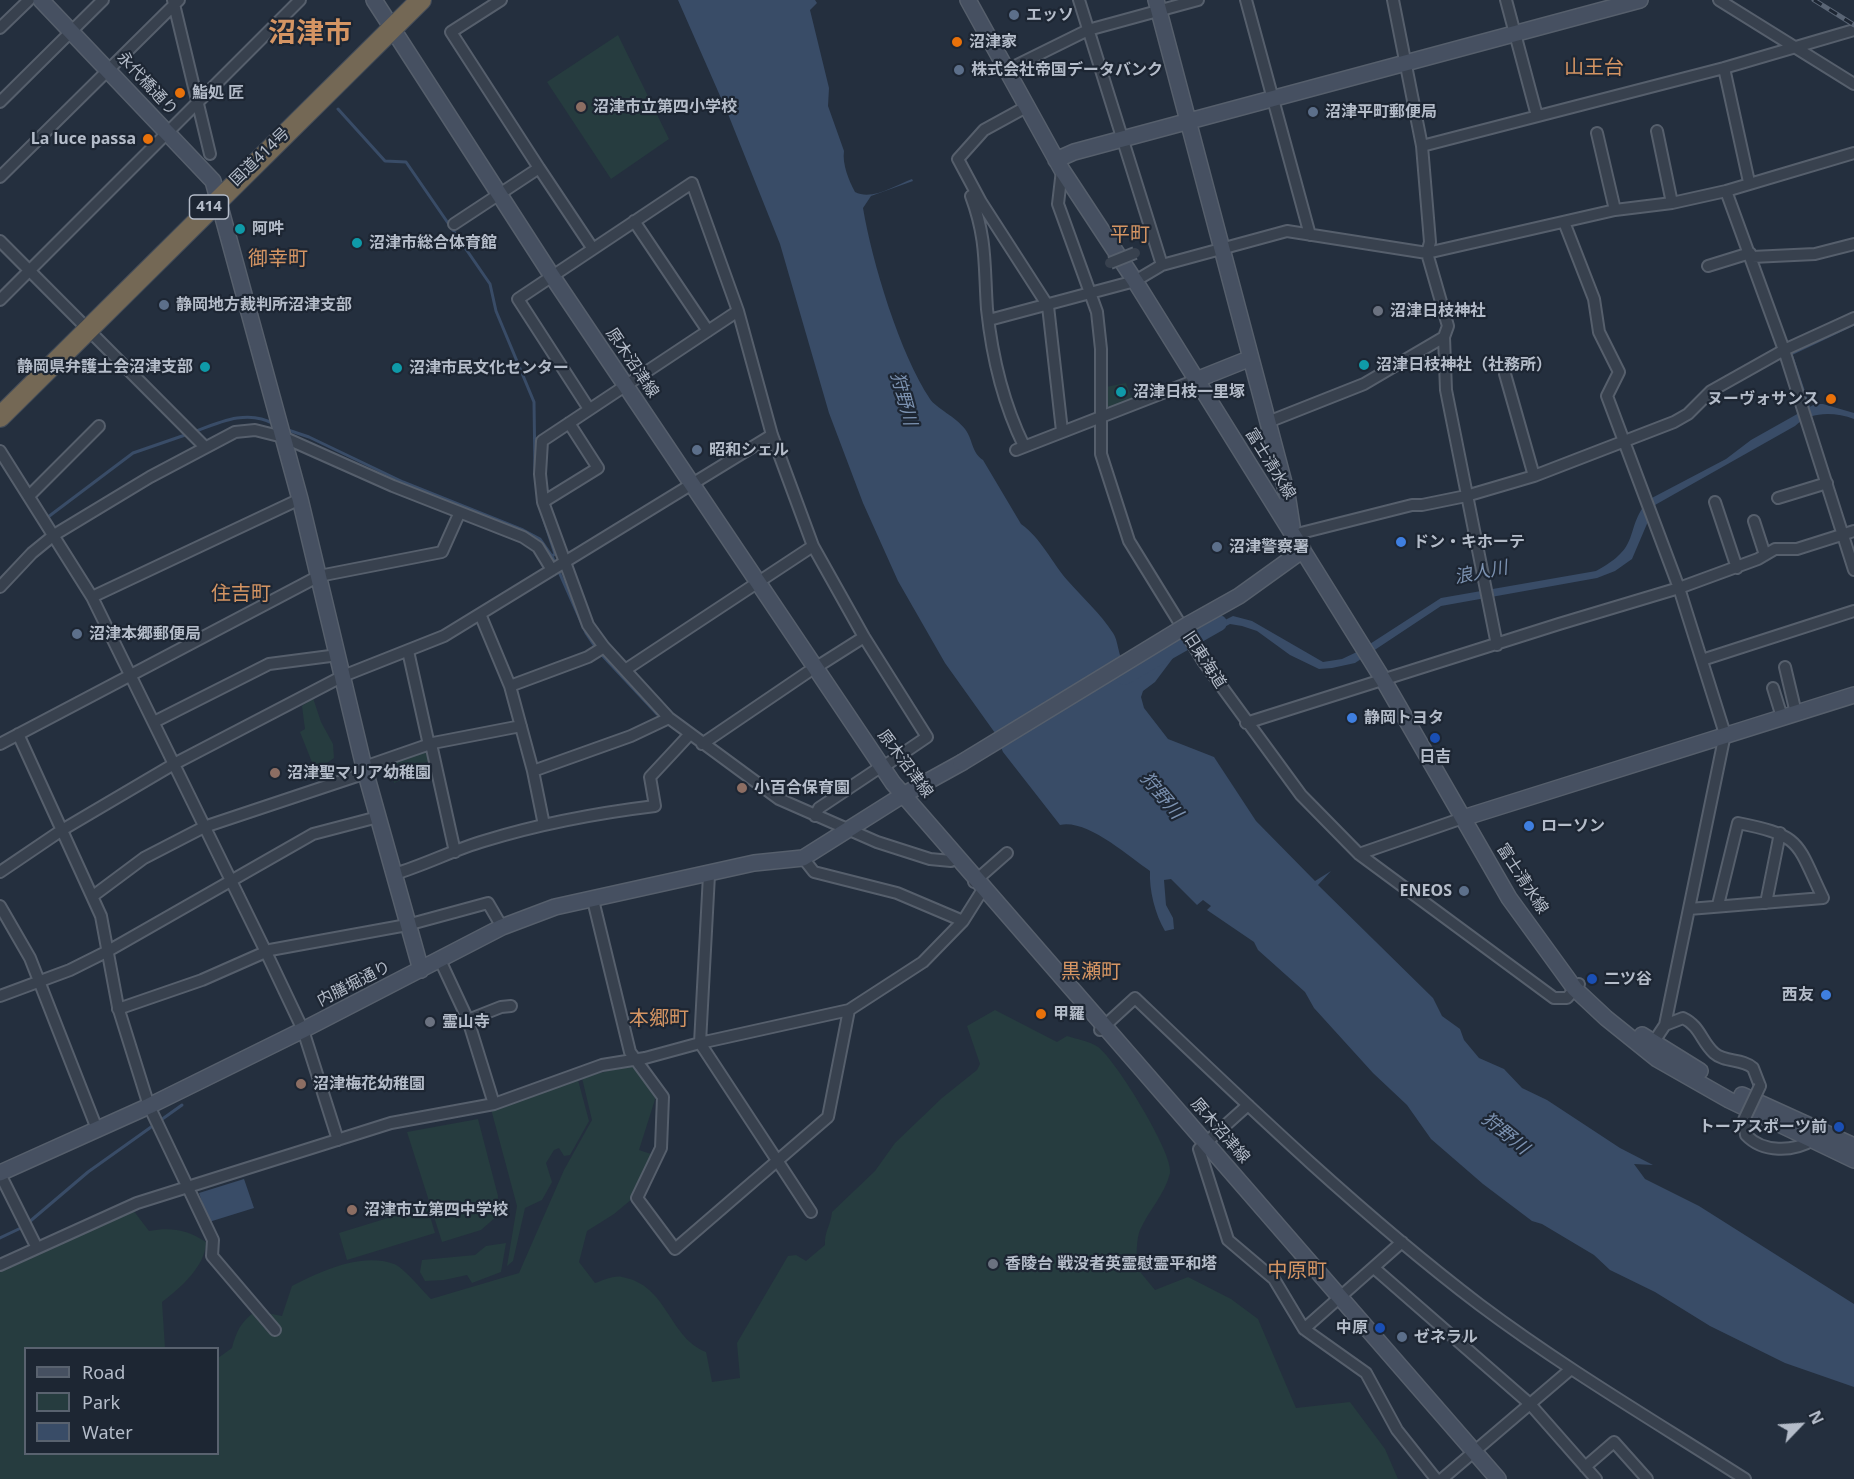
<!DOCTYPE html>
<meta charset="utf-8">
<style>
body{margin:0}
#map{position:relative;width:1854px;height:1479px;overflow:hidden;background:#242f3e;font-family:"Noto Sans",sans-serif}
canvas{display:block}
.legend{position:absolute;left:24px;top:1347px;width:195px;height:108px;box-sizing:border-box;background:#1d2633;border:2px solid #59626f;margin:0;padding:8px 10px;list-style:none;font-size:18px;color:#b4bcc9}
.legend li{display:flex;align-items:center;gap:12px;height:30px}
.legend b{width:30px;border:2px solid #59626f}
.north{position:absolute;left:1770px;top:1395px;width:60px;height:60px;-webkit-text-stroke:4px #1d2633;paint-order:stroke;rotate:65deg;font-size:16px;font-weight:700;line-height:24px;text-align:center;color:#b4bcc9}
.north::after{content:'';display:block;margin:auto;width:21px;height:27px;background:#b4bcc9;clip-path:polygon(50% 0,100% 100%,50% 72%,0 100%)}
</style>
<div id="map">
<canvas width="1854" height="1479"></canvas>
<ul class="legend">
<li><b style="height:8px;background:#465061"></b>Road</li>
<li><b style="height:16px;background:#263c3f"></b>Park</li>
<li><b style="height:16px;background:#394c67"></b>Water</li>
</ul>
<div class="north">N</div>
</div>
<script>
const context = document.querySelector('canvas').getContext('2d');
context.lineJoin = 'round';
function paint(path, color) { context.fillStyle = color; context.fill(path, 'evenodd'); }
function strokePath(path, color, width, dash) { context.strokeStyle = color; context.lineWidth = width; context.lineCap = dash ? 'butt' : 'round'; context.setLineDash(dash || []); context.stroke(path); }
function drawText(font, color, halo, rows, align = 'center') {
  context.font = font + ' "Noto Sans","Noto Sans JP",sans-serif'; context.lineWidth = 4.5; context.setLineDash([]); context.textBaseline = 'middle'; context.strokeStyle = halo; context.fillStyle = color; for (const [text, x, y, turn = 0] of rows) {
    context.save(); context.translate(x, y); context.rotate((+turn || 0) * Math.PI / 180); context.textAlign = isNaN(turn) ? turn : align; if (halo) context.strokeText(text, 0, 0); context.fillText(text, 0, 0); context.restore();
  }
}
const green = new Path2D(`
 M618,35L669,139L611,179L547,82Z
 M1126,383L1133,401L1112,409L1108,406L1106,387Z
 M313,698L321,722L333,744L334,758L327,763L337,780L321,785L300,732L305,729L302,706Z
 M428,747L431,760L403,773L401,780L394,783L390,762Z
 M995,1010L1057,1042L1067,1036C1076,1039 1090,1041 1098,1047C1115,1059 1174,1154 1170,1173C1165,1194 1149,1210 1140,1230C1136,1240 1137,1255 1136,1267L1155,1290L1188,1277L1231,1299L1258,1319L1296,1408L1350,1402L1385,1449L1398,1479H0V1272L133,1210L149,1231C172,1227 187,1230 206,1242C206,1266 179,1289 162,1302L165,1348H26V1454H218V1358L232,1348C236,1332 241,1321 256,1311L282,1316L292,1286C320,1272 360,1252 394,1264C403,1267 422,1290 431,1299L519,1273L564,1170L592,1120L582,1078L633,1064L658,1090L639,1150L657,1156L638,1194L614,1214L587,1231L579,1262L595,1283C602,1281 614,1275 622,1277C668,1285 668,1337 706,1352L712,1382L740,1378L737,1343L788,1256L796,1255L806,1261L825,1245C824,1232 831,1225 832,1212L875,1171L895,1143L942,1098L977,1070L980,1064L967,1026Z
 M578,1080L589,1121L570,1155L564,1156L559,1148L554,1150L546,1163L552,1182L542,1200L525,1208L513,1261L507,1266L517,1206L491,1109Z
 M478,1119L498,1196L497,1216L481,1230L442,1242L407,1132Z
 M427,1206L435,1233L347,1260L339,1233Z
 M506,1243L501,1272L472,1283L467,1275L444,1280L425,1281L420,1272L422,1260L475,1255L486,1246Z`);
const water = new Path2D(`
 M678,0H815L817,3L810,10L829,88L828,106L844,151C842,164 849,181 855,192C872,201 896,185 912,179L913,181L871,196L863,208C872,262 900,354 930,399C936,408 956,417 965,429C973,439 971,452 983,460L1021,524C1041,538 1052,563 1068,581C1083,598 1100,613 1113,633C1120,643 1117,664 1131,668C1145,671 1158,660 1169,654L1173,658L1155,682L1143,691L1141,697L1144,708L1168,739L1214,757L1256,821L1315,881L1331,871L1318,885L1433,998L1442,1016L1460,1029L1464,1040L1479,1058L1504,1069L1522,1088L1547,1100L1620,1148L1653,1165L1634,1164L1645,1179L1699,1206L1854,1304V1387L1785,1363L1710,1326L1655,1292L1610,1270L1594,1255L1542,1224L1532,1221L1483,1184L1431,1139L1407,1105L1373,1073L1314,1008L1305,992L1258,950L1254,942L1207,910L1211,906L1203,900L1197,905L1171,879L1164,880L1166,905L1173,918L1174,929L1165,931C1155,914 1149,890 1150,871C1128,856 1087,819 1060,825L1003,752L995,733L945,663L898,581L863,503L829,413L780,244L728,114Z
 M1815,404H1823L1854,413V419C1834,412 1811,411 1795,426L1655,505L1632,559L1615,571L1597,578L1441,606L1355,663L1332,668L1319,669L1290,655L1257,631L1242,626L1230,624L1203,638L1199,633L1233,616L1252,621L1323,662L1342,659L1359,651L1441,598L1596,571C1643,546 1623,532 1648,500L1726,459L1751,440Z
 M244,1179L254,1208L209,1222L199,1193Z`);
const stream = new Path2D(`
 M338,109L385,161L406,162L490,284L496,311L534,402L535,472
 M1809,408L1791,354L1854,324
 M285,429L309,437L403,482L523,530L540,539L552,556
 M194,432C220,422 248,409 274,424
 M540,508L555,554L552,556L586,633L596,648
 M48,517L133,453L188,434
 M601,654L657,714
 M28,1223L88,1172L182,1105
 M0,1238L23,1227`);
const river = new Path2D(`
 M1124,677L1219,623`);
const street = new Path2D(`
 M173,0L210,154
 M501,0L451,32L539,168
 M1079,0L1162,265
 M1246,0L1310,235
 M1393,0L1422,146L1430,242L1427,253L1448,326L1444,337L1446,390L1497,645
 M1506,0L1537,116
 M1719,0L1854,84
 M0,28L29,0
 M1724,68L1749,182
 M1007,70L1088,30L1198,0
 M0,102L103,0
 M1026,107L984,130L958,159L981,202L1048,306L1062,431
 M1657,131L1672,203
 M1597,133L1615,210
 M1422,146L1724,68L1854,30
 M1062,170L1058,204L1097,312L1101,349V454L1129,541L1203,661L1301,795L1359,854L1554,998H1567L1579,984
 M0,177L179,0
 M1726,191L1784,350L1854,570
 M971,196C987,239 984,265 987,309C992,357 1003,403 1024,446
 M634,221L708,331
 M1564,222L1594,299L1599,332L1619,372L1607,396L1679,588L1725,734L1665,1025L1653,1043
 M454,224L539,168L593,249
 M0,241L205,447
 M1752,257L1815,254L1854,244
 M1708,266L1750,253
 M0,300L300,0
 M738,311L542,441L540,474L543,502L588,625L604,647L669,718L779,799L877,842L930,859L951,861
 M989,320L1135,281L1162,265L1287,231L1427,253L1615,210L1672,203L1726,191L1854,153
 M1505,374L1534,476
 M589,409L518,299L692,183L738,311L772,435L813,546L864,637L927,737L883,767
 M1268,422L1364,384L1444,337
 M1016,450L1196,380
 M0,451L92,597L266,952L303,1030L338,1140
 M30,495L99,426
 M1778,498L1827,483
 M543,502L598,468L569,423
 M1715,502L1737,568
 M1754,521L1765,555
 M1293,535L1412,505H1422L1466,496L1534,476L1674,422L1688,414L1711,391L1784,350L1854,318
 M0,587L32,553L54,535L150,477L235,432L255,430L283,437L393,486L523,537L538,547L552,570
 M92,597L300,499
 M480,614L510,686L533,771L544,825
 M408,651L429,745
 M1702,660L1854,611
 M1785,667L1796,713
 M815,668L864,637
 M625,670L813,546
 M510,686L588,657L604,647
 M1773,688L1782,717
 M154,722L269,664L338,655
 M1246,723L1559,624L1679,588L1758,559L1775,549H1797L1854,531
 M18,734L101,916L118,1007L149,1106L213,1240L212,1256L275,1330
 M0,744L319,576L442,552L459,514
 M431,744L455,852
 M702,744L808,672
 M364,767L433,743L521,726
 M533,771L631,736L669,718
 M815,816L819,808L876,770
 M1359,854L1463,818
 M803,858L814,872L897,893L963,921
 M0,872L62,830L174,764L343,676L444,636L772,435
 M394,874C425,865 453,850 484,841C539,824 597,813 655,806L650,777L690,734
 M709,875L700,1043L811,1212
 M974,882L1007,853
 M93,896L144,858L204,827L366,773
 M593,900L630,1052L663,1097L661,1148L637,1198L675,1249L828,1117L849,1010
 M1766,903L1780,833
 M0,906L30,958L97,1129
 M1689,909L1823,898C1796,842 1803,836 1738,823L1718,905
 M440,960L468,1020L494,1104
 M0,996L70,970L108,951L313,834L378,817
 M118,1009L202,980L270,950L407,925L488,903L502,927
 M468,1020L501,1007L511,1006
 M1665,1025L1683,1018C1700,1026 1701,1041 1714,1053C1725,1063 1742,1058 1753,1068L1760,1086
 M1100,1030L1135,998C1246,1104 1358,1212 1480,1305C1564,1368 1656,1422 1745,1479
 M1248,1105L1199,1149L1228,1240L1274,1279L1304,1329L1366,1373L1397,1430L1436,1479
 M1744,1120L1746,1135C1763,1153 1793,1152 1813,1140
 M0,1174L37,1248
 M0,1265L137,1203L391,1123L494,1104L602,1065L645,1058L700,1043L849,1010L923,962L963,921L980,894
 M1374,1268L1530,1404L1596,1479
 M1304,1329L1402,1242
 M1585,1467L1614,1442L1647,1479
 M1442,1479L1571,1369`);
const secondary = new Path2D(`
 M41,0L213,181L300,499L364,767L421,970
 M374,0L552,276L893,783L1498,1479
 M968,0L1062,170L1135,281L1384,681L1509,898L1575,989L1606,1018L1657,1059L1729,1100L1854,1160
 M1156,0L1287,494L1292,526
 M1056,160L1074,152L1640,0
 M1196,380L1251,358
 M1189,624L1239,596L1303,550
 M1463,818L1854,695
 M1642,1035L1700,1071
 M1742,1095L1854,1146
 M0,1173L149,1106L303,1030L502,927L555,907L754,863L803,858L903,795L961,763`);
const highway = new Path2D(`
 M0,417L421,0`);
const rail = new Path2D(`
 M1814,0L1854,25`);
const streetBridge = new Path2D(`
 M1110,263L1135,253
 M1744,1120L1760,1086`);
const secondaryBridge = new Path2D(`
 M961,763L1189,624`);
const markers = [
 [1014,15,6,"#5c6f8a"],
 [957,42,6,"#e8710a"],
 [959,70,6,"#5c6f8a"],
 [180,93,6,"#e8710a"],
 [581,107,6,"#8d6e63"],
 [1313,112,6,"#5c6f8a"],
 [148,139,6,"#e8710a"],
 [240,229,6,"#0f9aa8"],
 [357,243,6,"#0f9aa8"],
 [164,305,6,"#5c6f8a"],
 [1378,311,6,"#6b7280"],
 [1364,365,6,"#0f9aa8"],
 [205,367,6,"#0f9aa8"],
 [397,368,6,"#0f9aa8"],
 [1121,392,6,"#0f9aa8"],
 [1831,399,6,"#e8710a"],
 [697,450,6,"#5c6f8a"],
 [1401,542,6,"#3f7fe0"],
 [1217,547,6,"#5c6f8a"],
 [77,634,6,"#5c6f8a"],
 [1352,718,6,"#3f7fe0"],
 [1435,738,6,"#1a4fb4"],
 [275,773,6,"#8d6e63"],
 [742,788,6,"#8d6e63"],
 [1529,826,6,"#3f7fe0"],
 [1464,891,6,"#5c6f8a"],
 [1592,979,6,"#1a4fb4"],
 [1826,995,6,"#3f7fe0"],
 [1041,1014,6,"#e8710a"],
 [430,1022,6,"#6b7280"],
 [301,1084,6,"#8d6e63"],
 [1839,1127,6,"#1a4fb4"],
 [352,1210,6,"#8d6e63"],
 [993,1264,6,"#6b7280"],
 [1380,1328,6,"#1a4fb4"],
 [1402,1337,6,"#5c6f8a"]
];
const shields = [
 [209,207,39]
];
const shieldNames = [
 ["414",209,207]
];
const poiNames = [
 ["エッソ",1026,15],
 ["沼津家",969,42],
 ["株式会社帝国データバンク",971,70],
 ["鮨処 匠",192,93],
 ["沼津市立第四小学校",593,107],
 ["沼津平町郵便局",1325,112],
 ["La luce passa",136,139,"right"],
 ["阿吽",252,229],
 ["沼津市総合体育館",369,243],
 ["静岡地方裁判所沼津支部",176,305],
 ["沼津日枝神社",1390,311],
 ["沼津日枝神社（社務所）",1376,365],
 ["静岡県弁護士会沼津支部",193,367,"right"],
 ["沼津市民文化センター",409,368],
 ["沼津日枝一里塚",1133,392],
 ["ヌーヴォサンス",1819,399,"right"],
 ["昭和シェル",709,450],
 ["ドン・キホーテ",1413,542],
 ["沼津警察署",1229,547],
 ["沼津本郷郵便局",89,634],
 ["静岡トヨタ",1364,718],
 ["日吉",1435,757,"center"],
 ["沼津聖マリア幼稚園",287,773],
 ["小百合保育園",754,788],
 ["ローソン",1541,826],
 ["ENEOS",1452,891,"right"],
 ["二ツ谷",1604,979],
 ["西友",1814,995,"right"],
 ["甲羅",1053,1014],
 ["霊山寺",442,1022],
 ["沼津梅花幼稚園",313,1084],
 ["トーアスポーツ前",1827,1127,"right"],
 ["沼津市立第四中学校",364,1210],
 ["香陵台 戦没者英霊慰霊平和塔",1005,1264],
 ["中原",1368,1328,"right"],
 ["ゼネラル",1414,1337]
];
const streetNames = [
 ["永代橋通り",147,84,47],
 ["国道414号",260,157,-44],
 ["原木沼津線",632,363,56],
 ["富士清水線",1270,464,58],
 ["旧東海道",1204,660,57],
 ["原木沼津線",905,764,53],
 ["富士清水線",1522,879,57],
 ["内膳堀通り",354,984,-27],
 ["原木沼津線",1220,1131,49]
];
const waterNames = [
 ["狩野川",903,399,75],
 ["浪人川",1481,573,-11],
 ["狩野川",1161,796,50],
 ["狩野川",1505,1134,39]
];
const quarterNames = [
 ["山王台",1594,68],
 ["平町",1130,235],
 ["御幸町",278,259],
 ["住吉町",241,594],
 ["黒瀬町",1091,972],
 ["本郷町",659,1019],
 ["中原町",1297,1271]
];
const townNames = [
 ["沼津市",310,34]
];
paint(green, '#263c3f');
paint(water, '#394c67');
strokePath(stream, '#394c67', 3);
strokePath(river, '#394c67', 16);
strokePath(street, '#565f6c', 14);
strokePath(secondary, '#565f6c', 18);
strokePath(highway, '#434c59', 22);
strokePath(street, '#38414e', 10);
strokePath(secondary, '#465061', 15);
strokePath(highway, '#746855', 20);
strokePath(rail, '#5a6575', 5);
strokePath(rail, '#1d2633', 3, [9]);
strokePath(streetBridge, '#565f6c', 14, []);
strokePath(secondaryBridge, '#565f6c', 18, []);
strokePath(streetBridge, '#38414e', 10);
strokePath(secondaryBridge, '#465061', 15);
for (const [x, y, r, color] of markers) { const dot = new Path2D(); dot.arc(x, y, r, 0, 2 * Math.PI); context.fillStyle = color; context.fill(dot); strokePath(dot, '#1d2633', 2); }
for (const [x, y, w] of shields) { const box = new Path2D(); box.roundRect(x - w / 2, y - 12, w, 24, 4.5); context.fillStyle = '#1d2633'; context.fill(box); strokePath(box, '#b4bcc9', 1.5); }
drawText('bold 15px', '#b4bcc9', null, shieldNames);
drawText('bold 16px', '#b4bcc9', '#1d2633', poiNames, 'left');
drawText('16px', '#b4bcc9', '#1d2633', streetNames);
drawText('italic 18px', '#7c92b1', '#1d2633', waterNames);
drawText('20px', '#d59563', '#1d2633', quarterNames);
drawText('bold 28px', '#d59563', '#1d2633', townNames);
</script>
